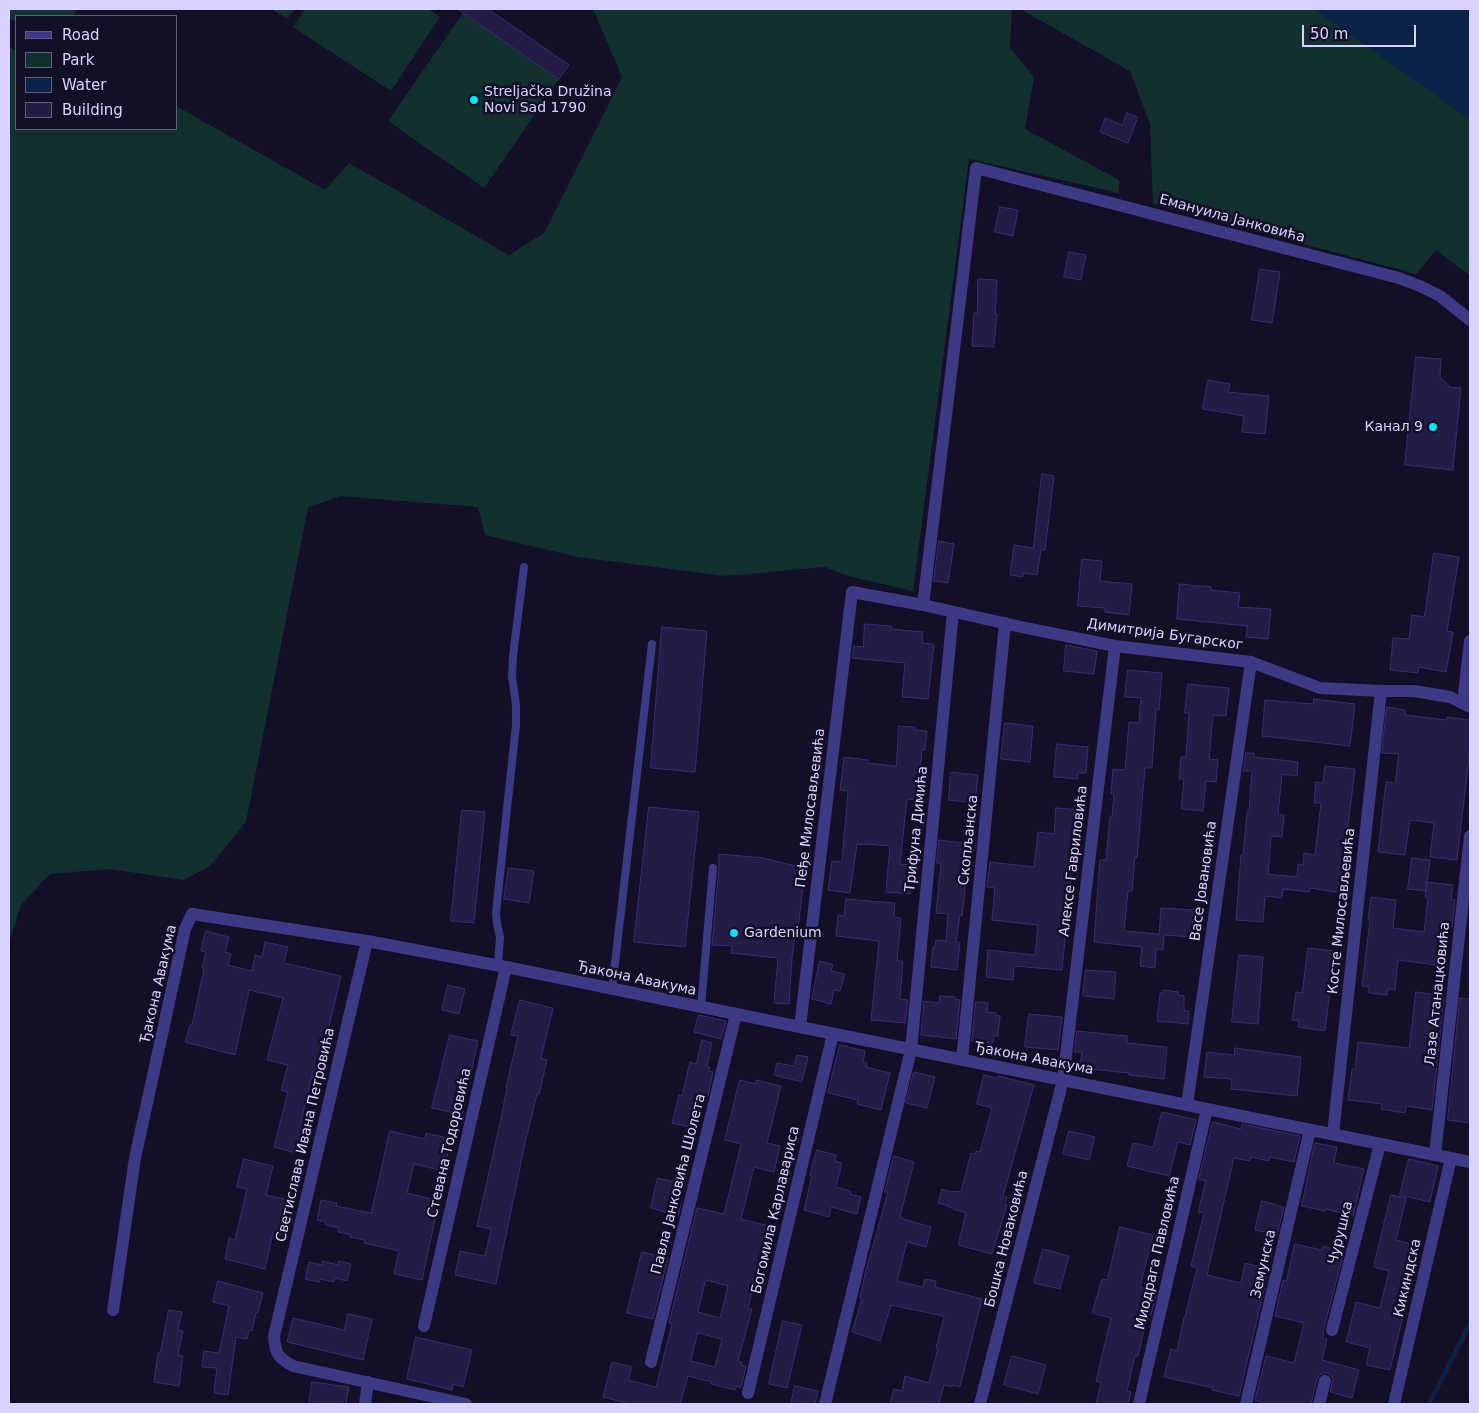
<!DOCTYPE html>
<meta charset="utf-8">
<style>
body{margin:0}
#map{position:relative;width:1479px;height:1413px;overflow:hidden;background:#130f26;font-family:"DejaVu Sans",sans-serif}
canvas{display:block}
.frame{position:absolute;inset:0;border:10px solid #d9d4ff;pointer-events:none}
.legend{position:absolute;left:15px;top:15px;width:162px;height:115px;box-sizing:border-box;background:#130f26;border:1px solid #625e7d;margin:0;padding:6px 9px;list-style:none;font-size:15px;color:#d9d4ff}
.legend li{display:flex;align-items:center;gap:10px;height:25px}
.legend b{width:25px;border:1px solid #625e7d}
.scale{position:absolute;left:1302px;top:25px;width:114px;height:22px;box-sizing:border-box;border:2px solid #d9d4ff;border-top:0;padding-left:6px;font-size:15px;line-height:18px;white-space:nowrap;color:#d9d4ff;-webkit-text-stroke:4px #130f26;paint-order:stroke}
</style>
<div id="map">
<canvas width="1479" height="1413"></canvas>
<div class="frame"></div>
<ul class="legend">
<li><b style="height:6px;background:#3d3a85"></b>Road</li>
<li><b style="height:14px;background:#12302f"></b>Park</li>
<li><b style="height:14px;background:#0c2248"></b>Water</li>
<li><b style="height:14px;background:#241b47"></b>Building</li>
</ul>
<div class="scale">50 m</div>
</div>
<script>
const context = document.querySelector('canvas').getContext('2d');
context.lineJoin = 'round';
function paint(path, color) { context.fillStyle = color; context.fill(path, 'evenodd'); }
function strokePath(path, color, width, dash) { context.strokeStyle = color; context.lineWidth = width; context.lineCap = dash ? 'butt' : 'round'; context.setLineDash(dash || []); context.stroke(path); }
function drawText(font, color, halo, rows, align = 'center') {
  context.font = font + ' "DejaVu Sans",sans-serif'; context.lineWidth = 5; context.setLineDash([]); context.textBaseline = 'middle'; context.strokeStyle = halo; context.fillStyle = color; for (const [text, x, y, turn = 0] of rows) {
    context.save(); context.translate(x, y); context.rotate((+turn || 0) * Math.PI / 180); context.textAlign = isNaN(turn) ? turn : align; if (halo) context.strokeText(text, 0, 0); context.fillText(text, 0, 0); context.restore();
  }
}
const green = new Path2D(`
 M9,9H77L73,16H16V22L9,19Z
 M272,9H295L287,19Z
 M305,9H428L440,17L391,91L293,27Z
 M593,9H1012L1010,48L1034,77L1025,129L1119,180V193L969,159L913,591L848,576L825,567L725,576L578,557L485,535L478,507L340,496L308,508L246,822L210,866L184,880L110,869L50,874L21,905L9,943V47L16,51V129H176V106L325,190L349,163L509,255L544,233L622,77Z
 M1020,9H1315L1470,119V276L1436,250L1416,274L1153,204L1150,124L1130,71Z
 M463,13L559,79L484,188L388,121Z`);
const water = new Path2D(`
 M1315,9H1470V119Z`);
const stream = new Path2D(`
 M1429,1404L1470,1323`);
const building = new Path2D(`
 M458,9H488L569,65L559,79Z
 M1127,113L1138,117L1128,143L1100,132L1105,118L1122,125Z
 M1000,207L1018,210L1013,236L995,232Z
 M1069,252L1086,255L1081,280L1064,277Z
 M1260,269L1280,272L1272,323L1252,320Z
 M978,279L997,280L995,314H997L994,347L972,346L974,313H977Z
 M1416,357L1441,359L1440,377L1450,387L1461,388L1453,470L1405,465Z
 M1208,380L1230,384L1228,392L1269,396L1265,434L1242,432L1244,416L1203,409Z
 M1042,474L1054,476L1045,550H1041L1037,575L1023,573V577L1010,575L1014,545L1033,548Z
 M939,541L954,544L948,583L934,581Z
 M1434,553L1459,557L1447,631L1453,632L1446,672L1419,667L1418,673L1390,670L1393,638L1409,639L1412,615L1424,617Z
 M1082,559L1102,561L1100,581L1132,584L1129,615L1105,612V608L1078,606Z
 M1180,584L1211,587V590L1240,593L1238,607L1271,609L1268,639L1246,637L1247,626L1177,619Z
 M865,624L891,626V629L923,632L922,643L934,644L928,699L902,697L905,663L852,658L854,646L863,647Z
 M662,627L707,631L695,772L651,768Z
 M1066,645L1097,651L1094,674L1064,671Z
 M1128,670L1162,673L1159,710L1156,709L1152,768H1145L1137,858L1135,857L1132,891H1128L1124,931L1159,934L1161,908L1194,910L1191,937L1164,935L1163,950L1156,949L1155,968L1140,966L1142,947L1094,942L1100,860H1106L1110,817H1112L1114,794H1111L1113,769L1125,770L1129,722L1139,723L1141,698L1125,697Z
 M1188,684L1229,688L1226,716L1213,715L1209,759L1218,760L1216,782L1206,781L1203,811L1181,809L1184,779H1179L1181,757H1186L1189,713H1185Z
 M1314,699L1355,704L1350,746L1262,736L1265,700L1313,704Z
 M1387,707L1405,710V715L1447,720V717L1470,720V749L1457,860L1430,857L1434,823L1410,820L1405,855L1378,852L1386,782L1395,783L1399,754L1382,753Z
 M1005,723L1033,726L1030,762L1001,759Z
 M899,726L915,727V730L927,731L925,750H922L917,800L907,799L900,864L913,865L910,894L886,892L890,846L866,844V845L857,844L850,893L828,890L832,861L842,862L848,791L840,790L844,757L868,760V763L896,766Z
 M1057,744L1088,747L1086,773H1078V779L1054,777Z
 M1246,753H1254V757L1298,762L1297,776L1282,774L1278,814L1284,815L1282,837L1271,836L1268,874L1297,877L1298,864L1303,865L1304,853L1315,855L1321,803H1314L1316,782L1323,783L1325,766L1355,769L1344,858H1346L1342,893L1310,888L1309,892L1283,889L1282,898L1265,896L1263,922L1236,920L1241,855H1243L1247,812H1249L1252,771H1244Z
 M951,772L978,775L975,803L949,800Z
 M649,807L699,812L685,947L634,942Z
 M1056,808L1082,810L1079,843H1074L1062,970L1014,966L1013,980L986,977L988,950L1035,955L1038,925L992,920L995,888L987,887L990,862L1034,867L1038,832L1054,834Z
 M462,810L485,812L474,923L451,921Z
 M939,840L964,843L960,881H966L962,916L960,915L956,942H960L957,970L931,967L933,947H935L936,940L946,941L948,914L936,913L941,863H937Z
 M719,854L763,858L804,868L800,886H803L798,929H796L792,958L789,1004L774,1003L778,958L731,953L732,946L712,945L719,868Z
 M1412,858L1430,860L1426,891L1427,882L1453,885L1451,899L1455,900L1452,927H1449L1444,966L1398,960L1395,990L1388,989L1387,995L1369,993V987L1362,986L1370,920H1368L1371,897L1396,900L1393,928L1424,932L1428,898L1425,897L1426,891L1408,889Z
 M509,868L534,871L529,903L504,899Z
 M846,899L895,903L894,917L901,918L897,961H903L900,999L908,1000L905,1023L871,1020L879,941L836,936L838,915L844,916Z
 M206,931L229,937L225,952L231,954L228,965L252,971L255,955L262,957L265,942L288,947L284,963L341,976L318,1072L313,1071L301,1122L304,1123L296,1153L274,1147L288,1092L281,1090L288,1065L267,1060L283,998L249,990L235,1055L185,1042L190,1025H192L204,969L202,968L206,952L201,951Z
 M1308,948L1335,951L1325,1031L1298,1027L1299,1021L1292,1020L1296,992L1302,993Z
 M1239,955L1263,957L1258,1024L1232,1022Z
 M820,961L833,965L831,971L845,974L840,991L834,990L831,1004L812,999Z
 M1086,970L1116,972L1114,999L1083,996Z
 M448,985L465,989L459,1014L442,1010Z
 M1164,990L1178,992V995L1184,996V1011H1189L1188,1024L1157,1021L1160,993H1163Z
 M1416,992L1444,996L1432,1110L1406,1106L1405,1113L1381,1109L1382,1104L1348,1100L1352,1069H1355L1358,1042L1409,1048Z
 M940,996L955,997V999L960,1000L956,1039L921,1035L924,1001L939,1003Z
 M1460,998L1470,999V1123L1448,1120Z
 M520,1000L553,1008L541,1058L547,1060L539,1095L537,1094L525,1143L496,1284L455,1275L460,1251L485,1256L491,1229L477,1226L502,1114L507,1087H506L518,1036L511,1035Z
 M976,1002L988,1003L987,1012L996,1013V1015L1000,1016L998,1036H994L993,1043L972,1041Z
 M1029,1014L1062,1017L1058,1050L1025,1047Z
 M699,1015L726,1021L721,1039L694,1032Z
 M1077,1031L1127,1036V1043L1167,1047L1164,1079L1129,1075V1073L1080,1068L1082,1052H1075Z
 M450,1035L478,1041L462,1115L432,1108Z
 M702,1040L712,1043L707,1066L710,1068L709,1071L713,1072L708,1096H705L697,1129L672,1123L679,1095L682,1096L690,1062L696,1064Z
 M840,1045L865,1051L863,1062L867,1063L866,1067L890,1073L881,1110L857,1104L858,1100L828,1093Z
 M1235,1048L1301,1057L1297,1096L1231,1089L1232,1079L1204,1077L1207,1052L1234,1055Z
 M797,1055L808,1057L802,1082L774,1075L777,1063L794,1066Z
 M914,1072L935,1077L927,1108L906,1103Z
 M984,1075L997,1078L998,1076L1034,1085L1003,1196L1007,1197L1005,1205H1007L992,1254L958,1245L966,1213L953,1209L954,1208L948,1207L949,1206L938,1203L942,1189L952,1192L953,1191L961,1192L971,1153L975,1154L976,1151L980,1152L992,1108L977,1104Z
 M740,1080L756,1084V1080L781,1086L767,1143L780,1146L774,1172L754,1167L741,1219L773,1227L766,1258L761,1257L748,1308L752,1309L738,1361L742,1362L741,1365L746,1366L741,1388L736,1386L735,1390L711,1384L712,1382L688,1376L680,1404H630L603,1397L612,1362L632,1367L628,1380L656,1387L672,1324L669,1323L697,1208L724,1214L741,1144L725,1140ZM706,1280L728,1286L720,1318L698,1312ZM698,1333L722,1339L715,1367L691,1361Z
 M1162,1112L1196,1120L1190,1145L1178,1142L1169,1176L1127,1166L1133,1143L1153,1147Z
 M1213,1122L1241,1129L1242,1124L1300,1136L1294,1162L1270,1157L1269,1161L1251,1157L1250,1161L1234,1158L1207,1275L1241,1283L1245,1263L1264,1268L1262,1275L1267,1277L1239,1396L1212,1390L1213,1388L1164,1377L1171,1349L1177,1351L1184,1317H1185L1197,1268L1191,1266L1204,1213L1198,1212L1206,1181L1199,1179Z
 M390,1131L425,1139L426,1133L451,1139L444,1171L414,1164L407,1193L439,1201L422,1280L394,1274L399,1251L364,1243L365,1240L350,1237L351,1235L338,1232L339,1228L325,1225L326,1222L317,1220L321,1200L337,1203L336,1206L371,1213Z
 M1069,1131L1095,1137L1089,1160L1063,1154Z
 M1315,1143L1337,1147L1334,1163L1364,1169L1353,1216L1326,1209L1325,1211L1302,1206Z
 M817,1150L836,1155L835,1161L842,1163L836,1187L851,1191L850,1194L861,1197L857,1214L831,1207L829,1217L804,1210L812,1176H810Z
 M894,1156L914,1162L900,1217L903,1218V1219L931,1227L926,1247L907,1242L897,1281L923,1287L925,1279L936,1281L935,1287L982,1299L960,1387L953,1385L952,1387L944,1385L939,1404H890L894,1389L902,1391L905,1376L929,1383L938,1348H936L944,1317L939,1315L891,1305L880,1341L852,1332L862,1299L860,1298L865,1274L888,1192H885Z
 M244,1159L273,1166L266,1195L289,1200L281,1235L273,1233L265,1269L225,1259L229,1238L235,1240L247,1189L237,1187Z
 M1409,1159L1438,1166L1430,1202L1400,1195Z
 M658,1178L682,1184L677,1202L681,1204L678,1216L651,1208Z
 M1391,1195L1406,1198L1396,1240L1420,1246L1390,1370L1366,1365L1370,1348L1346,1342L1356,1302L1380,1308L1389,1271L1374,1267Z
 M1262,1201L1284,1207L1277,1235L1255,1230Z
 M1120,1227L1153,1235L1140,1287L1153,1290L1152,1295H1156L1151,1315L1148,1314L1138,1356H1135L1127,1391L1131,1392L1128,1404H1096L1101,1383L1096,1381L1111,1318L1092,1313L1102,1279L1107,1280Z
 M1295,1244L1322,1250L1323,1246L1344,1252L1324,1328L1323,1338L1327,1339L1322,1360L1359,1370L1352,1398L1330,1392L1333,1378L1328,1373H1323L1320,1375L1317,1379L1311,1404H1261V1402L1255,1400L1266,1356L1294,1363L1304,1323L1275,1316L1283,1280L1286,1281Z
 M1043,1249L1069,1256L1060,1289L1034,1283Z
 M642,1252L668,1258L653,1319L627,1313Z
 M323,1261L338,1265L339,1261L351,1264L347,1281L335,1278L334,1282L320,1279L319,1282L305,1279L309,1262L322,1265Z
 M218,1281L263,1293L258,1313H256L252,1331L249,1330L247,1339L236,1337L228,1395L214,1393L217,1368L202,1367L204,1351L219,1353L229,1306L213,1302Z
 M169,1310L182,1312L178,1330L183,1331L178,1355L183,1356L179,1386L154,1382L158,1353H160Z
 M348,1314L372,1319L363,1360L287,1342L293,1318L344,1330Z
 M783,1321L802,1325L787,1388L769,1384Z
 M416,1337L472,1350L463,1387L453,1384L452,1390L407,1379Z
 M1012,1356L1046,1365L1038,1394L1004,1385Z
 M312,1382L349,1387L346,1404H309Z
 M795,1386L818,1391L815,1404H791Z`);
const service = new Path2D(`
 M498,966L500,937L497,924L496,912L516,725V705L512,676L513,656L524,567
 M612,989L652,644
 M701,1007L713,868`);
const minor = new Path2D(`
 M923,605L976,168L1399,278L1420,286L1440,296L1470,320
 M1463,703L1470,641
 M367,941L274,1336C275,1353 278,1358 293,1366L466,1404
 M800,1027L852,592L923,605L1026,628L1115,646L1251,662L1320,688L1381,691H1414L1450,697L1470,707
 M962,1060L1005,623
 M1187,1105L1251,662
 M1333,1134L1381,691
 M1435,1155L1470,836
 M113,1310L135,1158L185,929L192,914L367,941L506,967L800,1027L1470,1162
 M424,1326L506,967
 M1332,1330L1380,1144
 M651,1362L736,1014
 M748,1393L833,1034
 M365,1404L368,1382
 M825,1404L911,1050L953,612
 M980,1404L1063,1080L1115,646
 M1139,1404L1207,1109
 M1246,1404L1310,1130
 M1319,1404L1325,1381
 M1394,1404L1451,1158`);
const markers = [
 [474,100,5,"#00e5ff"],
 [1433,427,5,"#00e5ff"],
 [734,933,5,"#00e5ff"]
];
const poiNames = [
 ["Streljačka Družina",484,92],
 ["Novi Sad 1790",484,108],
 ["Канал 9",1423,427,"right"],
 ["Gardenium",744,933]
];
const streetNames = [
 ["Емануила Јанковића",1232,219,15],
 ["Димитрија Бугарског",1165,635,8],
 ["Пеђе Милосављевића",811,808,-83],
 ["Трифуна Димића",917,829,-84],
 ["Скопљанска",969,840,-84],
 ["Алексе Гавриловића",1074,861,-83],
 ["Васе Јовановића",1204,881,-82],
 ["Косте Милосављевића",1342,911,-84],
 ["Ђакона Авакума",637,979,12],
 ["Ђакона Авакума",159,984,-77],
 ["Лазе Атанацковића",1438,994,-84],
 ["Ђакона Авакума",1034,1059,11],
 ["Светислава Ивана Петровића",306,1135,-77],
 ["Стевана Тодоровића",450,1143,-77],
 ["Павла Јанковића Шолета",679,1184,-76],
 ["Богомила Карлавариса",776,1210,-77],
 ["Чурушка",1341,1233,-76],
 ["Бошка Новаковића",1007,1239,-76],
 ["Миодрага Павловића",1158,1253,-77],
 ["Земунска",1264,1264,-77],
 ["Кикиндска",1408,1278,-77]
];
paint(green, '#12302f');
paint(water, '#0c2248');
strokePath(stream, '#0c2248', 4.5);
paint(building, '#241b47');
strokePath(building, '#3b2d73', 1);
strokePath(service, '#3d3a85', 8);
strokePath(minor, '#3d3a85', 12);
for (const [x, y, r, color] of markers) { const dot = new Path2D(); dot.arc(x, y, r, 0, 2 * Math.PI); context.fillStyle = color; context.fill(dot); strokePath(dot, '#130f26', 2); }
drawText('14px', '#d9d4ff', '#130f26', poiNames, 'left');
drawText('14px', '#d9d4ff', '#130f26', streetNames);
</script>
